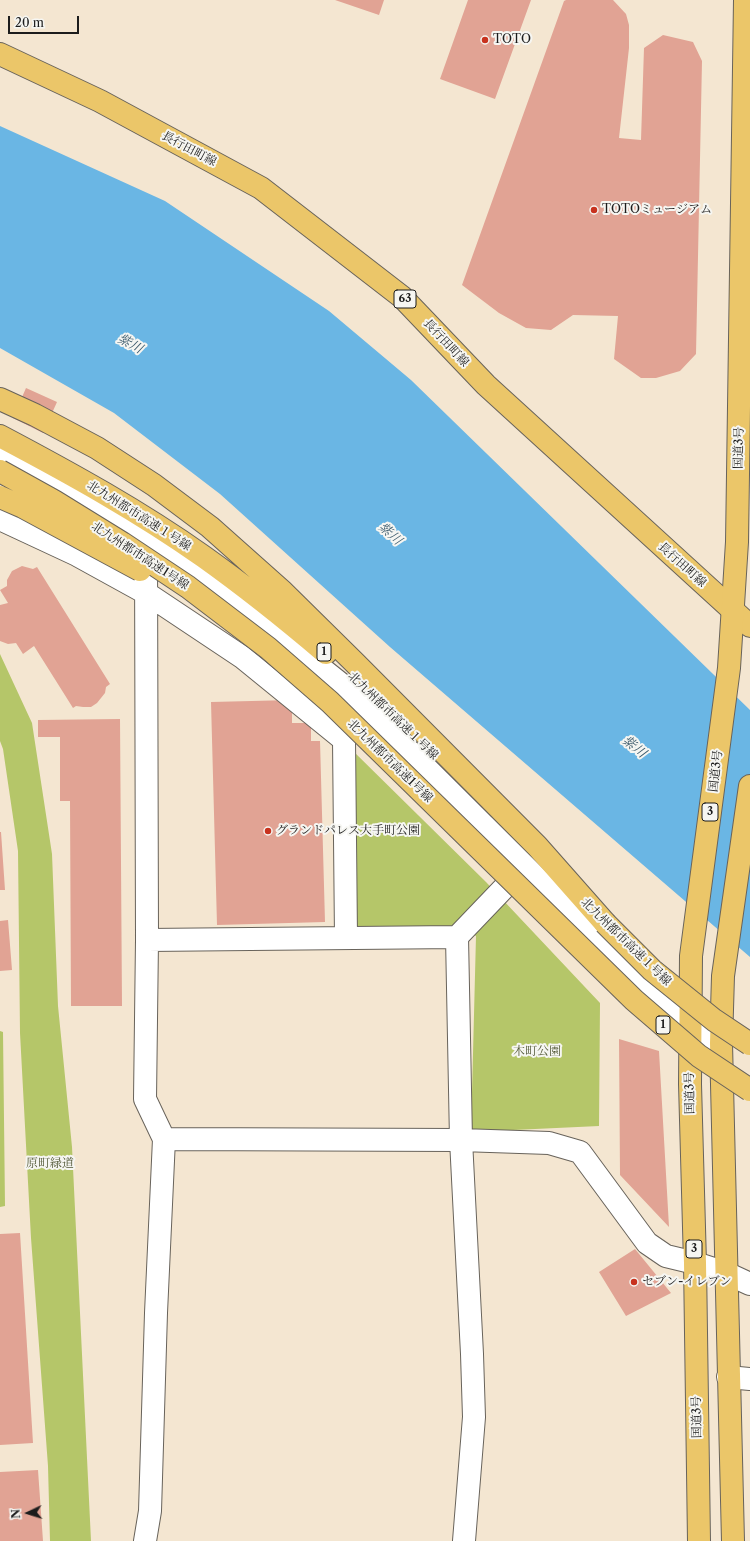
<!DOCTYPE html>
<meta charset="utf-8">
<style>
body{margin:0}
#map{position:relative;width:750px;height:1541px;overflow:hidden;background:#f4e6d1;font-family:"Libre Caslon Text",serif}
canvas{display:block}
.north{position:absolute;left:8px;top:1493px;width:40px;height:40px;-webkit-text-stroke:3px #f6f6f2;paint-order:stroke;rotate:266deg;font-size:11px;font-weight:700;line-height:16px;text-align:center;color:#1c1c1c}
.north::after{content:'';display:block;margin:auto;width:14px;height:18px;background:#1c1c1c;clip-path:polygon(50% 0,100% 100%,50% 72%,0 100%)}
.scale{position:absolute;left:8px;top:16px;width:71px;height:18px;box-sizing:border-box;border:2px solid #1c1c1c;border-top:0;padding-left:5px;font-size:12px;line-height:14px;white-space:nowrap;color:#1c1c1c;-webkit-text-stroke:3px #f6f6f2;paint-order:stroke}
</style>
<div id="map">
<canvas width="750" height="1541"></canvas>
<div class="north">N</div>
<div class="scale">20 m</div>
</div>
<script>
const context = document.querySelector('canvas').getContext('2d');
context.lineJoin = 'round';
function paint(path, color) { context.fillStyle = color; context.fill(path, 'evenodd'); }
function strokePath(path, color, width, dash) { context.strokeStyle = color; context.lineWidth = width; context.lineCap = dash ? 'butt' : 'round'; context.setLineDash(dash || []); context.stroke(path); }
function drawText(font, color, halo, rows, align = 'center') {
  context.font = font + ' "Libre Caslon Text","Noto Serif JP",serif'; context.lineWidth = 4; context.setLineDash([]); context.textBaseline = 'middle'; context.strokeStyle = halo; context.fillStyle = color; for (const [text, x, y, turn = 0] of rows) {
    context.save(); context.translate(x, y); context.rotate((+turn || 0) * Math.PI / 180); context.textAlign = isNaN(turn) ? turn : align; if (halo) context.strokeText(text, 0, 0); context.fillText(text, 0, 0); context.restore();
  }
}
const green = new Path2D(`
 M0,654L32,723L52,854L58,1006L72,1147L91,1541H50L48,1466L31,1238L20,1033L18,851L3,749L0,741Z
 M350,748L486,882L600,1003L599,1126L471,1132L476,936L462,928H350Z
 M0,1031L3,1032L5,1206L0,1207Z`);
const water = new Path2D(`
 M0,126L165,201L329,311L411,380L750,710V957L390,647L220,494L114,413L0,348Z`);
const building = new Path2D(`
 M335,0H384L379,15Z
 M468,0H531L495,99L440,79Z
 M566,0H613L626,14L629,25V48L619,138L641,140L644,48L663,35L693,42L702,61L696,354L680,371L656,378H641L614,359L618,316L573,315L551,330L526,328L499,313L462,285L564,1Z
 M26,388L57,402L43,433L13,418Z
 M22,566L33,569L37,567L110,684L106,687L105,693L97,703L91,707H83L76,706L73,708L34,646L23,654L16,643L8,644L0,641V605L8,603L0,590L7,586V580L12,571Z
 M292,700V723H311V741H320L325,922L217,925L211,702Z
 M120,719L122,1006H71L70,801H60V737H38V720Z
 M0,832H1L5,890H0Z
 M8,920L12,970L0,971V921Z
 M619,1039L659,1051L669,1227L620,1175Z
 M20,1233L33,1443L0,1445V1234Z
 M635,1249L671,1293L626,1316L599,1272Z
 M38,1470L43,1541H0V1472Z`);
const minor = new Path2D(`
 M0,519L77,555L146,593L242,657L344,740
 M457,937L524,867
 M346,938L344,740L353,728
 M147,940L457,937L461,1140L472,1354L474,1417L464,1541
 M164,1139L461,1140L549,1143L580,1152L647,1243L666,1256L695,1263L726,1273L750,1284
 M728,1377L750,1379
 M145,1541L150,1511L156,1313L164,1139L145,1099L147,940L146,549`);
const tertiary = new Path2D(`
 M0,455L21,466L146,540L257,617L346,688L626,967L690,1025L721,1043`);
const primary = new Path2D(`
 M0,54L100,101L261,188L402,297L486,385L750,626`);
const trunk = new Path2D(`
 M699,1541L695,1263L690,1084L691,956L729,668L737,542L745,0
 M733,1541L721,1043L723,976L750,786`);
const motorway = new Path2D(`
 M0,399L35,415L97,448L154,485L210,527L283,592L355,663L537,846L605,923
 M0,436C70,473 139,511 204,557C246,587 286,619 326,653`);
const motorwayBridge = new Path2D(`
 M0,471L54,501L122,543L188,587L268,648L330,702L634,1000L699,1056L750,1090
 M0,497L23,507L140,570
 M605,923L652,970L714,1020L750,1044`);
const markers = [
 [485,40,4,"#c8321e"],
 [594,210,4,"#c8321e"],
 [268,831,4,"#c8321e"],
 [634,1282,4,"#c8321e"]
];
const shields = [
 [405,299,22],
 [324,652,14],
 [710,812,16],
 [663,1025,14],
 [694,1249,16]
];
const shieldNames = [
 ["63",405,299],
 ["1",324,652],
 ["3",710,812],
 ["1",663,1025],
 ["3",694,1249]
];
const poiNames = [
 ["TOTO",493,40],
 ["TOTOミュージアム",602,210],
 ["グランドパレス大手町公園",276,831],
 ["セブン-イレブン",642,1282]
];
const streetNames = [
 ["長行田町線",189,149,28],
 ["長行田町線",446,343,47],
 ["国道3号",739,448,-89],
 ["北九州都市高速１号線",139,516,32],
 ["北九州都市高速1号線",140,556,33],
 ["長行田町線",682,565,42],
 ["北九州都市高速１号線",393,716,44],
 ["北九州都市高速1号線",390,761,44],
 ["国道3号",716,771,-83],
 ["北九州都市高速１号線",626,942,44],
 ["国道3号",690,1093,-91],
 ["国道3号",697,1417,-91]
];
const parkNames = [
 ["木町公園",537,1052],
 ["原町緑道",50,1164]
];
const waterNames = [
 ["紫川",130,344,29],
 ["紫川",390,534,42],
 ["紫川",634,747,39]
];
paint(green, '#b5c669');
paint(water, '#6ab6e4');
paint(building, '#e1a394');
strokePath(minor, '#68635b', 24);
strokePath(tertiary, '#68635b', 24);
strokePath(primary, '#68635b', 24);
strokePath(trunk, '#68635b', 24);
strokePath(motorway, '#68635b', 24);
strokePath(minor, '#fff', 22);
strokePath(tertiary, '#fff', 22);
strokePath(primary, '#ebc669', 22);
strokePath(trunk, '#ebc669', 22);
strokePath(motorway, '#ebc669', 22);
strokePath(motorwayBridge, '#68635b', 24, []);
strokePath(motorwayBridge, '#ebc669', 22);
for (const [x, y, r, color] of markers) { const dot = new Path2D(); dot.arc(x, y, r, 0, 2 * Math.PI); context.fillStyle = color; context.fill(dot); strokePath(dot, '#f6f6f2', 1.5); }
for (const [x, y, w] of shields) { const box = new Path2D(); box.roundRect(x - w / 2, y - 9, w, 18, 3); context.fillStyle = '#f6f6f2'; context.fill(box); strokePath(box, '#1c1c1c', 1); }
drawText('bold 11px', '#1c1c1c', null, shieldNames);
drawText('12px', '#1c1c1c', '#f6f6f2', poiNames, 'left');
drawText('12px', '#1c1c1c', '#f6f6f2', streetNames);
drawText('12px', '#525837', '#f6f6f2', parkNames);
drawText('italic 13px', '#3b5a6c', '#f6f6f2', waterNames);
</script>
